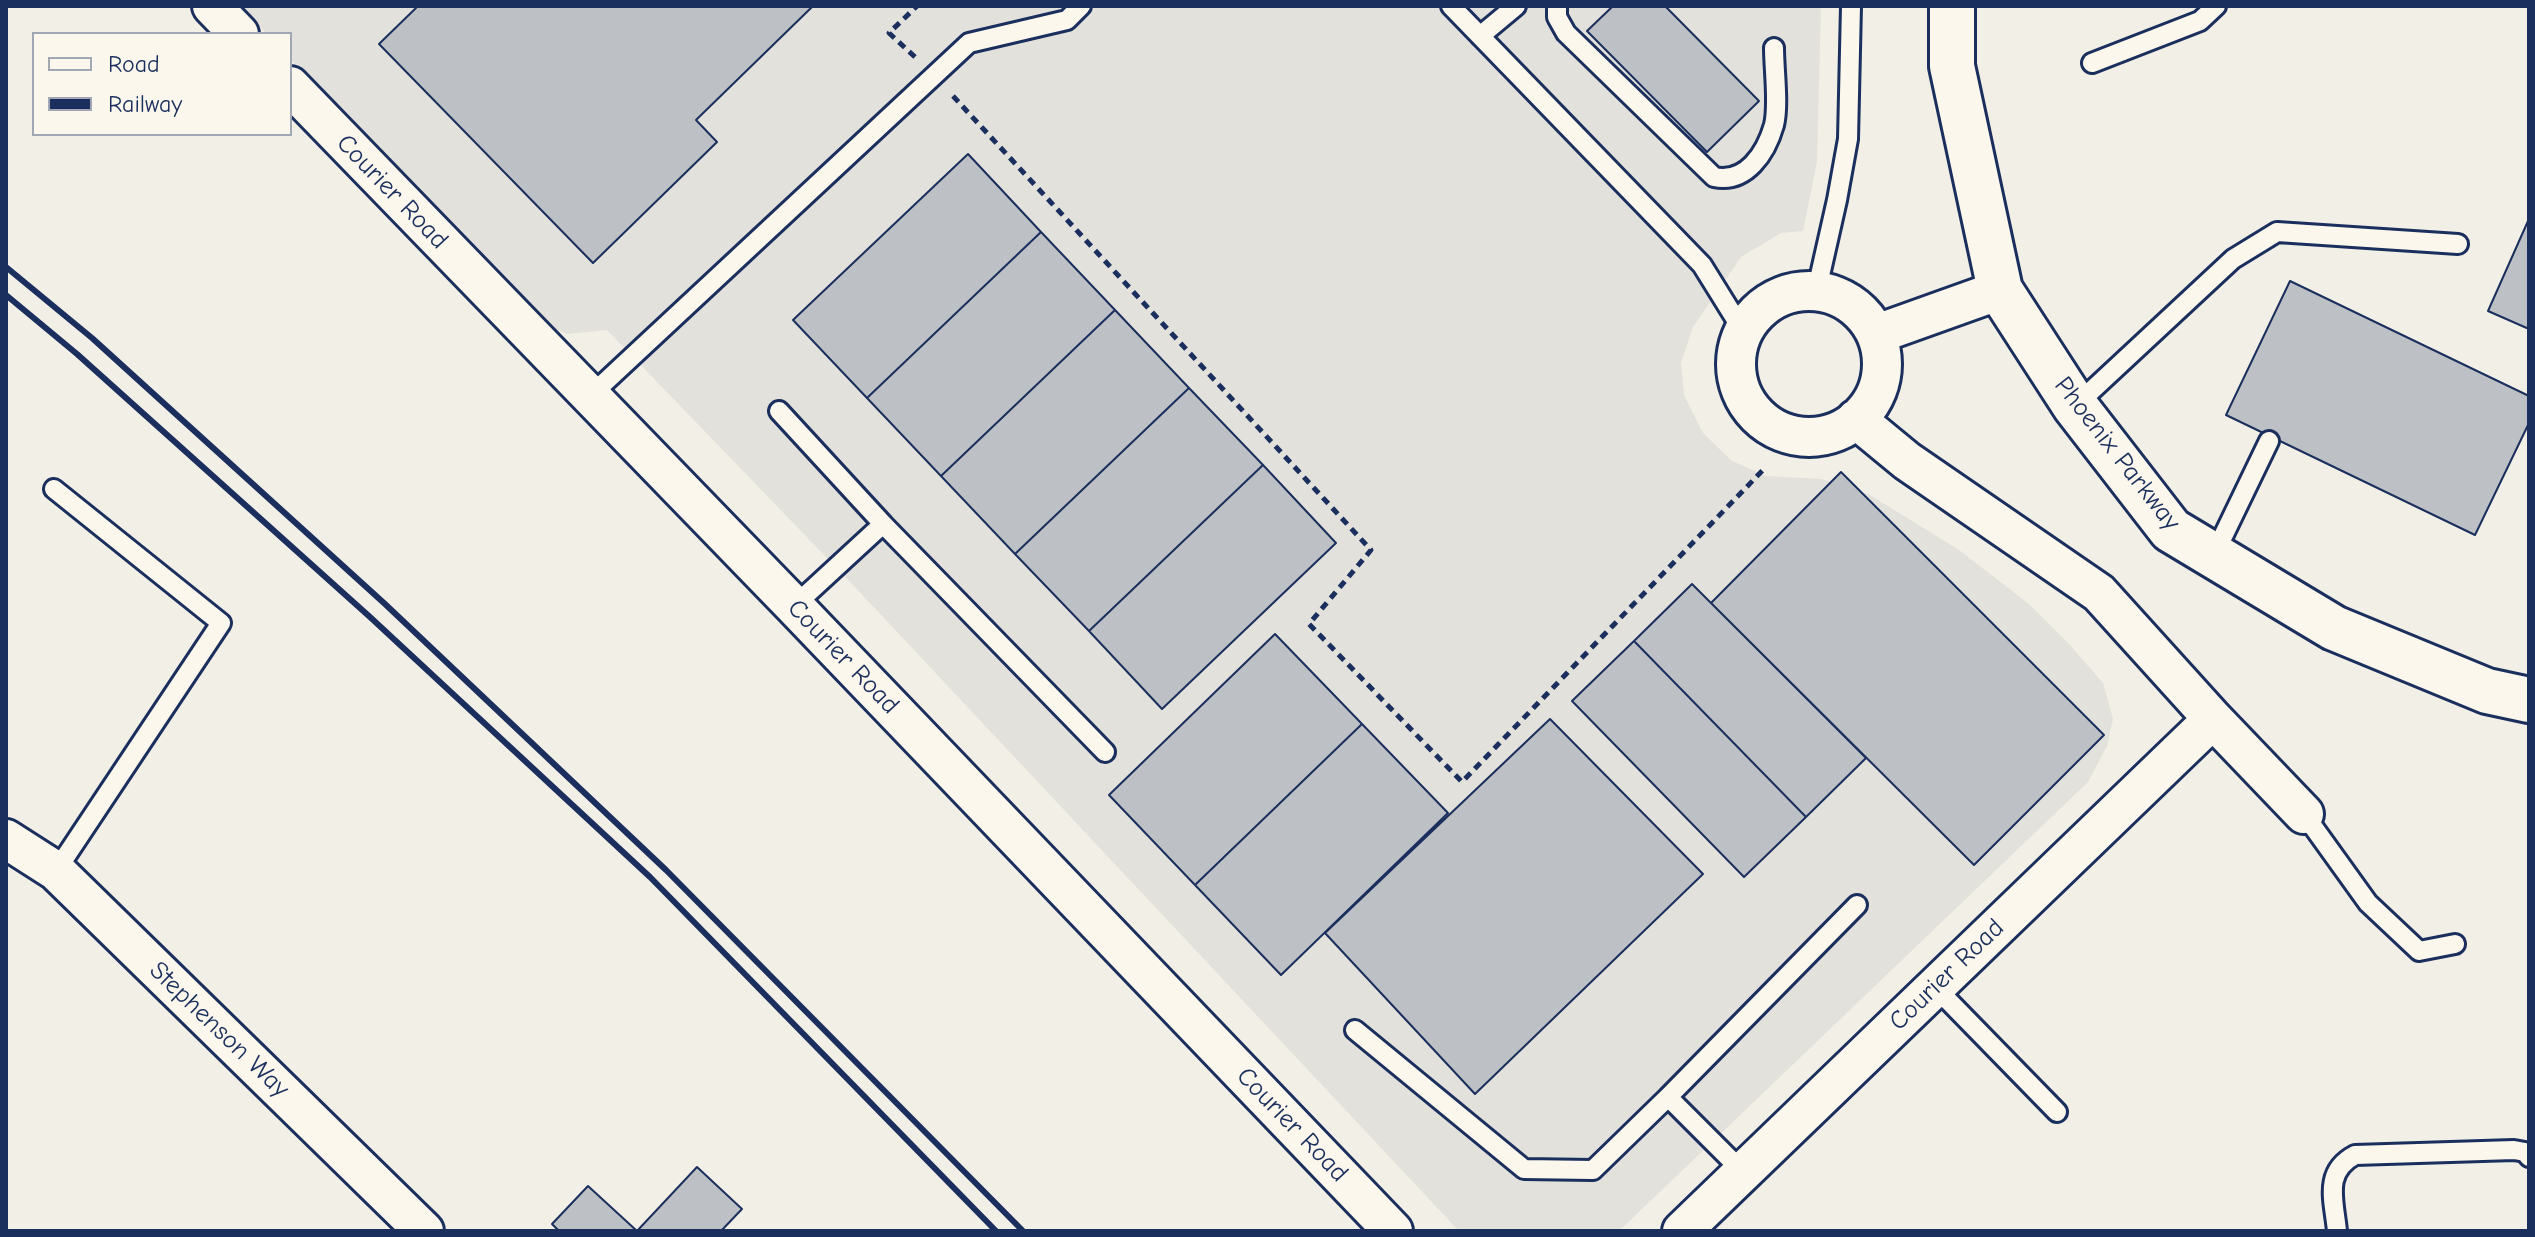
<!DOCTYPE html>
<style>
body{margin:0}
#map{position:relative;width:2535px;height:1237px;overflow:hidden;background:#f2efe6;font-family:"Comic Neue",sans-serif}
canvas{display:block}
.frame{position:absolute;inset:0;border:8px solid #1b2f5e;pointer-events:none}
.legend{position:absolute;left:32px;top:32px;width:260px;height:104px;box-sizing:border-box;background:#fbf7ec;border:2px solid #a1a7b3;margin:0;padding:10px 14px;list-style:none;font-size:24px;color:#1b2f5e}
.legend li{display:flex;align-items:center;gap:16px;height:40px}
.legend b{width:40px;border:2px solid #a1a7b3}
</style>
<div id="map">
<canvas width="2535" height="1237"></canvas>
<div class="frame"></div>
<ul class="legend">
<li><b style="height:10px;background:#fbf7ec"></b>Road</li>
<li><b style="height:10px;background:#1b2f5e"></b>Railway</li>
</ul>
</div>
<script>
const context = document.querySelector('canvas').getContext('2d');
context.lineJoin = 'round';
function paint(path, color) { context.fillStyle = color; context.fill(path, 'evenodd'); }
function strokePath(path, color, width, dash) { context.strokeStyle = color; context.lineWidth = width; context.lineCap = dash ? 'butt' : 'round'; context.setLineDash(dash || []); context.stroke(path); }
function drawText(font, color, halo, rows, align = 'center') {
  context.font = font + ' "Comic Neue",sans-serif'; context.lineWidth = 8; context.setLineDash([]); context.textBaseline = 'middle'; context.strokeStyle = halo; context.fillStyle = color; for (const [text, x, y, turn = 0] of rows) {
    context.save(); context.translate(x, y); context.rotate((+turn || 0) * Math.PI / 180); context.textAlign = isNaN(turn) ? turn : align; if (halo) context.strokeText(text, 0, 0); context.fillText(text, 0, 0); context.restore();
  }
}
const built = new Path2D(`
 M240,6H1821L1817,162L1803,231L1781,233L1741,257L1693,327L1681,363L1684,395L1703,433L1732,461L1766,476L1821,479L1870,495L1959,550L2029,604L2070,645L2103,683L2113,719L2107,746L2088,782L1619,1231H1459L853,585L607,330L567,334L536,320L290,59V34H267Z`);
const building = new Path2D(`
 M418,6H813L696,120L717,142L593,263L379,44Z
 M1613,6H1665L1759,101L1707,152L1587,31Z
 M968,154L1041,232L867,398L793,320Z
 M2528,221L2529,222V329L2488,311Z
 M1041,232L1115,310L941,476L867,398Z
 M2290,281L2529,396V423L2475,535L2226,415Z
 M1115,310L1189,388L1015,554L941,476Z
 M1189,388L1263,465L1089,631L1015,554Z
 M1263,465L1336,543L1162,709L1089,631Z
 M1841,472L2104,735L1974,865L1711,603Z
 M1692,584L1866,758L1806,817L1634,641Z
 M1275,634L1362,724L1195,885L1109,795Z
 M1634,641L1806,817L1744,877L1572,701Z
 M1550,719L1703,874L1475,1094L1325,933Z
 M1362,724L1448,813L1281,975L1195,885Z
 M697,1167L742,1209L721,1231H559L552,1224L588,1186L637,1231Z`);
const path = new Path2D(`
 M915,57L889,33L917,6
 M953,96L1371,550L1309,624L1462,782L1763,470`);
const service = new Path2D(`
 M1451,6L1702,265L1743,331
 M1557,6V17L1566,33L1714,177C1746,184 1766,153 1774,125C1779,105 1774,70 1774,48
 M1480,36L1516,6
 M2092,63L2200,21L2216,6
 M1816,293L1837,200L1848,139L1851,6
 M590,396L969,43L1067,20L1081,6
 M2075,406L2233,259L2277,232L2458,244
 M779,411L883,524L1105,752
 M54,489L221,623L56,871
 M2214,555L2269,441
 M794,606L883,524
 M2304,814L2368,903L2419,951L2455,944
 M1935,987L2057,1112
 M1355,1030L1524,1169L1593,1170L1668,1097
 M1742,1171L1668,1097L1857,905
 M2337,1231C2334,1200 2323,1172 2355,1155L2514,1150L2525,1152L2529,1157`);
const minor = new Path2D(`
 M212,6L239,34
 M290,86L794,606L1393,1231
 M1736 364a73 73 0 1 1 146 0a73 73 0 1 1-146 0Z
 M1877,334L2000,290
 M2213,719L2304,814
 M6,839L56,871L424,1231
 M1682,1231L2213,719L2099,593L1907,461L1856,419`);
const primary = new Path2D(`
 M1952,6V66L2000,290L2075,406L2171,530L2334,628L2487,691L2529,700`);
const rail = new Path2D(`
 M6,267L92,338L385,604L666,870L1023,1231
 M6,295L77,354L370,617L650,877L996,1231`);
const streetNames = [
 ["Courier Road",392,192,46],
 ["Phoenix Parkway",2117,454,52],
 ["Courier Road",843,657,46],
 ["Courier Road",1947,975,-44],
 ["Stephenson Way",219,1030,44],
 ["Courier Road",1292,1125,46]
];
paint(built, '#e2e1dc');
paint(building, '#bdc0c4');
strokePath(building, '#1b2f5e', 2);
strokePath(service, '#1b2f5e', 24);
strokePath(minor, '#1b2f5e', 44);
strokePath(primary, '#1b2f5e', 50);
strokePath(path, '#1b2f5e', 5, [8, 6]);
strokePath(service, '#fbf7ec', 18);
strokePath(minor, '#fbf7ec', 38);
strokePath(primary, '#fbf7ec', 44);
strokePath(rail, '#1b2f5e', 6);
drawText('26px', '#1b2f5e', '#fbf7ec', streetNames);
</script>
